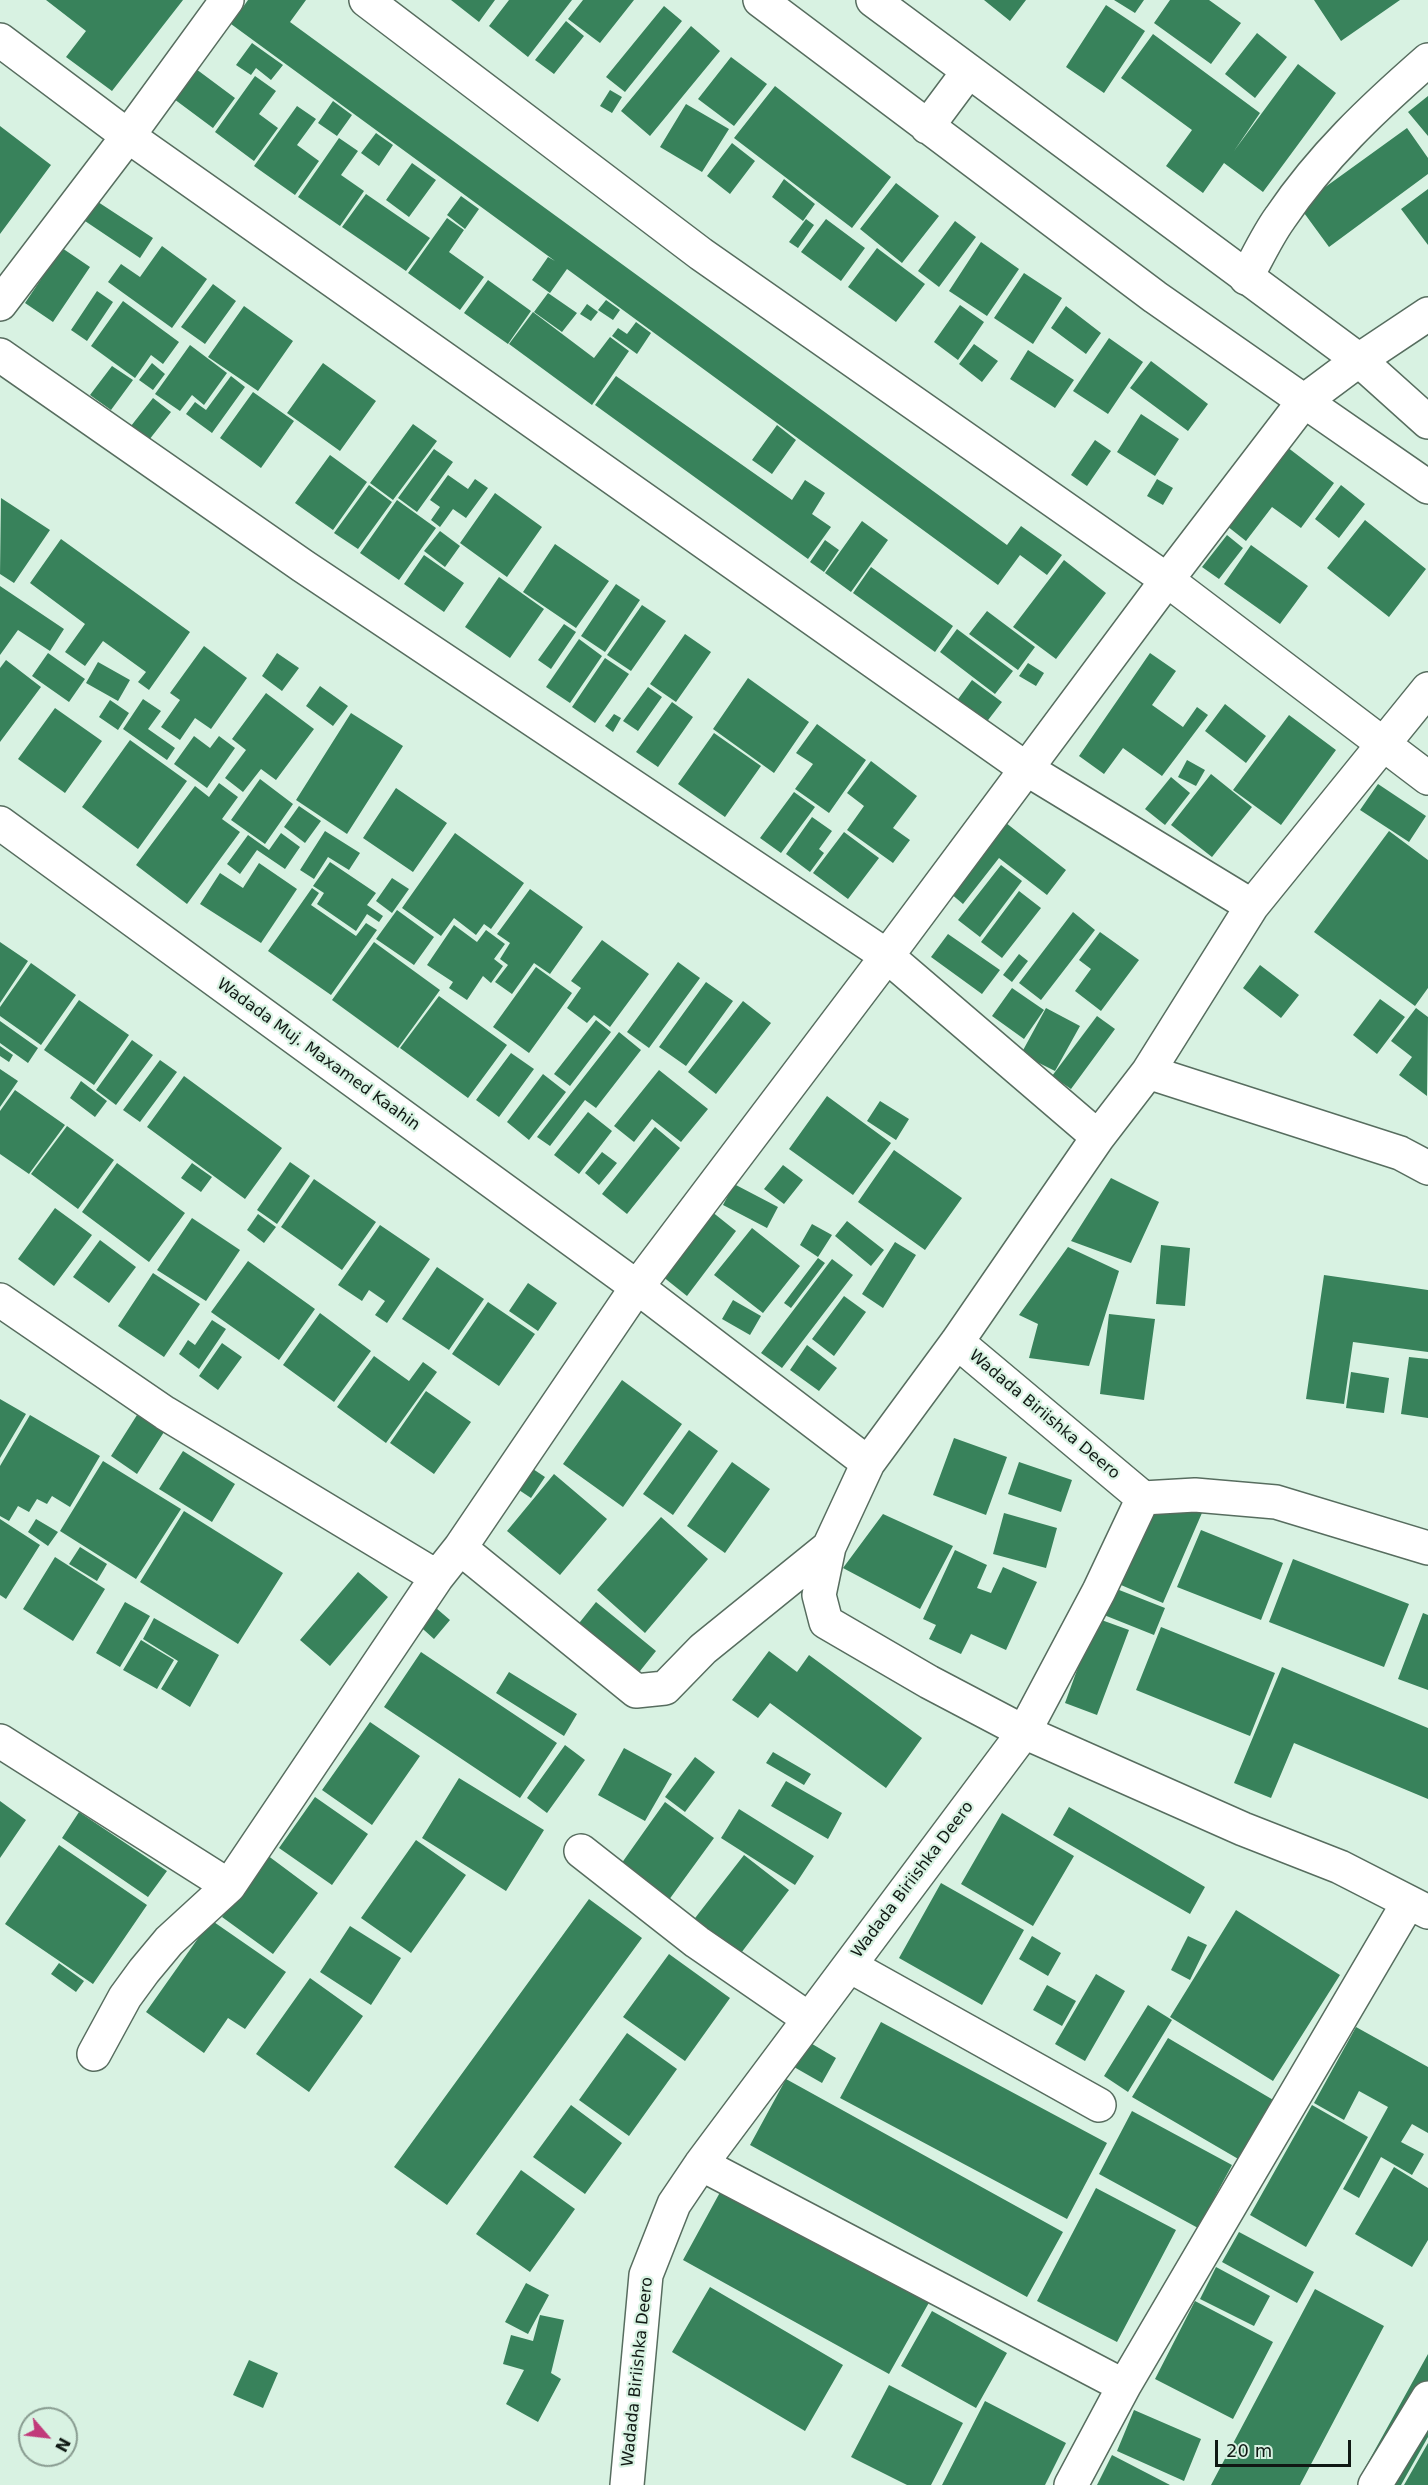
<!DOCTYPE html>
<style>
body{margin:0}
#map{position:relative;width:1428px;height:2485px;overflow:hidden;background:#d8f2e2;font-family:"DejaVu Sans",sans-serif}
canvas{display:block}
.north{position:absolute;left:18px;top:2407px;width:60px;height:60px;box-sizing:border-box;background:#d8f2e2;border:2px solid #889b90;border-radius:50%;rotate:118deg;font-size:16px;font-weight:700;line-height:24px;text-align:center;color:#101914}
.north::after{content:'';display:block;margin:auto;width:21px;height:27px;background:#c13a7a;clip-path:polygon(50% 0,100% 100%,50% 72%,0 100%)}
.scale{position:absolute;left:1215px;top:2440px;width:136px;height:27px;box-sizing:border-box;border:3px solid #101914;border-top:0;padding-left:8px;font-size:18px;line-height:21px;white-space:nowrap;color:#101914;-webkit-text-stroke:4px #d8f2e2;paint-order:stroke}
</style>
<div id="map">
<canvas width="1428" height="2485"></canvas>
<div class="north">N</div>
<div class="scale">20 m</div>
</div>
<script>
const context = document.querySelector('canvas').getContext('2d');
context.lineJoin = 'round';
function paint(path, color) { context.fillStyle = color; context.fill(path, 'evenodd'); }
function strokePath(path, color, width, dash) { context.strokeStyle = color; context.lineWidth = width; context.lineCap = dash ? 'butt' : 'round'; context.setLineDash(dash || []); context.stroke(path); }
function drawText(font, color, halo, rows, align = 'center') {
  context.font = font + ' "DejaVu Sans",sans-serif'; context.lineWidth = 4.5; context.setLineDash([]); context.textBaseline = 'middle'; context.strokeStyle = halo; context.fillStyle = color; for (const [text, x, y, turn = 0] of rows) {
    context.save(); context.translate(x, y); context.rotate((+turn || 0) * Math.PI / 180); context.textAlign = isNaN(turn) ? turn : align; if (halo) context.strokeText(text, 0, 0); context.fillText(text, 0, 0); context.restore();
  }
}
const building = new Path2D(`
 M46,0H183L112,91L66,57L86,31Z
 M248,0H306L290,22L1007,545L1021,526L1062,555L1047,575L1020,555L998,585L567,269L550,293L532,280L548,257L555,261L231,24Z
 M451,0H495L479,22Z
 M509,0H572L528,57L489,26Z
 M583,0H634L600,43L568,19Z
 M984,0H1026L1010,21Z
 M1114,0H1144L1135,13Z
 M1170,0H1209L1241,23L1211,64L1154,23Z
 M1314,0H1400L1341,41Z
 M1106,5L1145,31L1104,93L1066,67Z
 M664,6L682,21L625,92L606,77Z
 M566,21L584,36L554,74L535,60Z
 M691,26L720,51L650,136L621,111Z
 M1257,33L1287,57L1255,98L1225,74Z
 M1153,34L1260,113L1234,151L1298,64L1336,93L1263,192L1224,163L1203,193L1166,166L1192,130L1121,78Z
 M252,43L283,65L271,80L256,68L251,75L236,65Z
 M731,57L767,84L734,126L698,99Z
 M196,69L235,98L213,128L174,99Z
 M255,76L276,91L259,114L278,128L254,161L215,132Z
 M775,86L891,177L852,228L734,138Z
 M610,90L622,97L612,113L600,106Z
 M1428,96V136L1408,112Z
 M333,101L352,115L337,136L318,123Z
 M686,104L729,129L702,172L660,147Z
 M297,106L316,119L297,145L319,161L295,195L254,166Z
 M0,126L51,165L0,234Z
 M1407,128L1428,158V174L1329,247L1299,206Z
 M376,133L393,145L379,166L361,153Z
 M339,138L358,151L341,175L364,191L340,226L298,197Z
 M732,143L755,161L730,194L707,176Z
 M412,163L436,180L409,217L386,200Z
 M784,179L815,204L803,221L772,197Z
 M896,183L939,216L902,263L860,229Z
 M1428,189V245L1401,209Z
 M366,194L430,238L406,271L342,227Z
 M461,196L479,209L465,229L447,215Z
 M98,202L153,238L140,258L85,221Z
 M447,218L464,230L449,252L484,277L460,310L408,273Z
 M806,219L814,225L798,248L789,242Z
 M826,219L865,248L841,281L801,252Z
 M955,221L976,237L939,287L918,271Z
 M981,242L1019,269L987,316L949,291Z
 M162,246L207,279L172,328L108,282L121,264L140,277Z
 M62,248L90,267L53,322L25,303Z
 M877,248L925,284L896,322L848,287Z
 M1024,273L1062,298L1033,344L994,318Z
 M488,280L531,311L508,344L464,313Z
 M213,284L236,301L205,344L181,327Z
 M97,291L113,302L87,341L71,330Z
 M548,293L577,313L562,332L534,312Z
 M606,300L620,310L613,320L598,310Z
 M123,301L179,342L163,364L151,355L135,378L91,346Z
 M587,304L598,312L591,321L580,314Z
 M960,305L984,322L958,360L934,342Z
 M244,306L293,341L258,391L208,357Z
 M1066,306L1101,333L1086,354L1051,328Z
 M533,312L594,358L610,337L629,351L592,405L509,344Z
 M636,322L651,333L637,354L612,336L618,328L627,334Z
 M1109,338L1143,362L1108,414L1073,391Z
 M974,344L998,361L982,382L959,364Z
 M190,345L227,373L204,405L192,395L180,411L155,394Z
 M1028,350L1074,380L1055,408L1010,379Z
 M1151,361L1208,404L1188,431L1130,388Z
 M152,363L165,374L153,390L139,380Z
 M323,363L376,401L340,451L287,413Z
 M112,366L133,380L111,410L90,395Z
 M231,376L245,387L212,433L186,414L195,402L206,410Z
 M616,376L792,500L805,480L825,493L812,514L831,527L808,559L595,405Z
 M253,392L294,421L261,468L220,438Z
 M153,398L171,412L149,440L131,426Z
 M1141,414L1179,439L1155,476L1117,452Z
 M413,424L437,441L393,500L370,483Z
 M777,425L796,440L772,474L752,460Z
 M1095,440L1111,451L1087,486L1071,475Z
 M1287,447L1334,483L1301,528L1272,507L1246,541L1227,526Z
 M434,449L453,462L417,512L398,498Z
 M330,455L367,482L333,530L295,503Z
 M448,475L468,489L475,479L488,488L466,518L453,509L440,527L431,520L440,507L430,500Z
 M1157,479L1173,488L1163,505L1147,496Z
 M369,485L392,502L358,549L334,533Z
 M1341,485L1365,504L1339,538L1315,519Z
 M495,493L542,527L507,577L460,543Z
 M1,498L50,530L14,583L0,574Z
 M397,500L436,528L399,580L360,553Z
 M1365,520L1426,569L1389,617L1327,568Z
 M862,521L888,540L851,592L825,573Z
 M440,531L460,546L445,567L424,551Z
 M1227,535L1243,548L1219,579L1202,567Z
 M61,539L190,632L149,690L138,682L146,672L103,641L85,666L65,652L85,624L30,583Z
 M825,540L839,550L824,572L810,562Z
 M555,544L609,581L576,628L523,592Z
 M1251,545L1308,586L1280,624L1224,584Z
 M424,555L464,583L444,612L404,584Z
 M1064,560L1106,593L1056,659L1013,627Z
 M871,567L953,626L935,652L853,593Z
 M499,577L544,609L510,658L465,627Z
 M616,584L640,600L605,652L581,636Z
 M0,586L64,629L50,651L18,630L0,655Z
 M642,605L666,621L631,671L607,655Z
 M987,611L1035,647L1018,670L969,634Z
 M564,624L576,632L551,669L538,660Z
 M957,629L1013,671L995,694L940,652Z
 M685,634L711,652L676,702L650,684Z
 M579,639L602,656L570,703L546,687Z
 M204,646L247,678L211,729L195,718L180,740L161,727L180,700L170,693Z
 M48,653L85,679L69,702L32,676Z
 M277,653L299,668L282,691L262,676Z
 M1150,653L1176,671L1152,705L1183,727L1197,707L1208,715L1162,776L1123,748L1104,774L1079,756Z
 M605,658L629,674L595,723L572,707Z
 M6,660L41,687L0,742V668Z
 M98,662L130,680L118,701L86,683Z
 M1028,663L1044,673L1036,686L1019,676Z
 M748,678L809,722L774,773L713,729Z
 M972,680L1002,702L985,724L956,702Z
 M320,686L348,706L333,726L306,706Z
 M648,687L662,697L638,731L623,721Z
 M266,693L314,729L276,780L261,769L243,792L225,778L246,750L232,739Z
 M143,699L161,711L148,729L175,748L167,760L123,729Z
 M110,700L129,713L118,730L99,717Z
 M672,702L693,717L658,767L636,752Z
 M1225,704L1266,736L1246,763L1205,731Z
 M55,708L102,741L65,793L18,759Z
 M351,713L403,746L347,834L296,800Z
 M614,714L621,718L613,732L605,726Z
 M1289,715L1336,750L1281,825L1233,790Z
 M817,724L866,760L829,813L795,789L813,764L796,753Z
 M714,733L761,766L725,817L678,784Z
 M194,736L210,748L219,736L235,748L207,788L174,764Z
 M130,740L187,781L138,849L82,807Z
 M1187,760L1205,770L1196,786L1178,777Z
 M871,761L917,796L893,828L910,840L893,863L847,830L864,806L847,793Z
 M1211,774L1252,807L1212,857L1171,825Z
 M1171,777L1190,793L1165,825L1145,809Z
 M260,779L293,804L265,844L231,820Z
 M219,783L238,797L222,819L240,832L187,904L136,865L195,786L209,797Z
 M1378,784L1426,816L1409,842L1360,810Z
 M396,788L447,823L413,872L363,838Z
 M794,792L815,807L781,853L760,838Z
 M299,806L321,821L305,843L284,827Z
 M812,817L832,831L819,849L824,853L810,872L786,854Z
 M1001,819L1066,870L1047,895L999,858L963,904L950,893Z
 M325,831L360,853L349,870L328,857L314,879L300,870Z
 M1389,831L1428,860V988L1415,1006L1314,932Z
 M844,832L879,858L848,899L813,873Z
 M281,833L300,847L285,869L257,850L240,874L227,864L248,835L269,850Z
 M455,833L524,883L491,929L484,924L476,935L454,918L441,936L402,908Z
 M330,862L376,893L367,905L383,916L379,922L367,914L356,931L317,904L324,893L313,886Z
 M259,863L297,889L261,943L200,904L220,873L243,888Z
 M1001,865L1022,881L980,937L958,920Z
 M392,878L409,889L392,913L376,901Z
 M312,888L319,893L311,905L356,936L366,923L377,930L331,995L268,951Z
 M530,889L583,927L550,974L534,963L512,994L495,982L508,965L500,959L510,943L497,934Z
 M1019,891L1041,908L1002,958L981,942Z
 M397,910L434,937L414,965L376,939Z
 M1073,912L1095,930L1041,1000L1019,983Z
 M454,925L477,942L486,930L505,944L494,959L503,966L491,983L483,976L467,1000L449,988L453,982L427,965Z
 M1100,932L1139,960L1101,1011L1075,991L1091,969L1079,960Z
 M948,934L1000,970L982,994L931,957Z
 M602,940L649,974L610,1027L594,1015L587,1023L567,1008L581,988L571,981Z
 M0,942L28,961L0,1003Z
 M374,942L440,990L398,1048L332,1000Z
 M1019,954L1028,961L1012,982L1003,975Z
 M678,962L700,978L649,1048L627,1032Z
 M31,963L76,995L41,1045L0,1016V1007Z
 M1260,965L1299,995L1281,1018L1243,988Z
 M536,967L572,993L529,1053L493,1027Z
 M706,982L733,1001L686,1066L659,1047Z
 M1012,988L1044,1010L1024,1039L992,1016Z
 M439,996L507,1045L468,1098L400,1048Z
 M1380,999L1405,1017L1377,1054L1353,1035Z
 M79,1000L129,1035L94,1085L44,1050Z
 M743,1001L771,1023L716,1094L688,1072Z
 M1046,1008L1080,1026L1055,1071L1021,1054Z
 M1416,1008L1428,1017L1427,1096L1399,1075L1412,1057L1391,1041Z
 M1097,1016L1115,1029L1071,1089L1052,1076Z
 M596,1020L611,1032L570,1086L554,1074Z
 M0,1021L38,1048L28,1063L0,1043Z
 M619,1032L641,1050L596,1108L585,1100L550,1146L537,1137Z
 M132,1040L153,1055L116,1105L96,1090Z
 M0,1046L13,1055L9,1062L0,1056Z
 M511,1053L534,1069L499,1117L476,1100Z
 M160,1060L177,1072L140,1122L123,1110Z
 M0,1069L18,1081L0,1107Z
 M659,1070L708,1109L681,1142L652,1119L634,1142L614,1126Z
 M543,1074L566,1092L529,1140L507,1122Z
 M184,1076L282,1148L245,1199L147,1127Z
 M81,1081L107,1101L95,1117L70,1098Z
 M15,1090L65,1125L29,1174L0,1154V1111Z
 M827,1096L891,1143L853,1195L789,1149Z
 M880,1101L909,1119L896,1140L867,1121Z
 M588,1112L612,1131L579,1174L554,1155Z
 M67,1126L114,1160L78,1209L31,1174Z
 M655,1127L680,1148L627,1214L602,1194Z
 M894,1150L962,1198L925,1250L858,1202Z
 M602,1152L617,1163L599,1185L585,1173Z
 M290,1162L310,1176L277,1224L257,1210Z
 M117,1163L185,1213L149,1262L82,1212Z
 M192,1163L212,1177L201,1192L181,1178Z
 M783,1165L803,1180L784,1204L764,1189Z
 M1111,1178L1159,1202L1131,1263L1071,1241Z
 M314,1179L376,1222L342,1270L281,1227Z
 M734,1184L778,1207L767,1228L723,1205Z
 M706,1207L736,1231L687,1296L657,1272Z
 M55,1208L92,1235L54,1286L18,1259Z
 M258,1214L276,1227L264,1243L247,1230Z
 M192,1218L240,1250L206,1301L157,1270Z
 M847,1221L884,1250L871,1266L835,1236Z
 M812,1224L832,1235L818,1257L800,1245Z
 M380,1225L430,1259L387,1323L375,1315L385,1301L369,1290L362,1301L338,1285Z
 M752,1228L800,1266L763,1313L714,1275Z
 M100,1240L136,1267L109,1303L73,1277Z
 M895,1242L916,1255L883,1308L862,1294Z
 M1161,1245L1190,1248L1185,1306L1156,1304Z
 M1068,1247L1119,1271L1089,1366L1029,1358L1038,1324L1019,1315Z
 M818,1258L825,1263L791,1308L784,1303Z
 M832,1259L853,1275L782,1368L761,1353Z
 M248,1261L315,1309L279,1360L211,1312Z
 M437,1267L484,1299L449,1350L402,1319Z
 M153,1273L200,1304L164,1357L118,1326Z
 M1324,1275L1428,1290V1352L1353,1342L1344,1404L1306,1399Z
 M528,1283L557,1303L538,1331L509,1311Z
 M844,1296L866,1312L834,1356L812,1339Z
 M733,1300L761,1316L750,1335L722,1319Z
 M488,1302L535,1334L499,1386L452,1354Z
 M320,1313L371,1351L334,1402L283,1365Z
 M1109,1314L1155,1319L1144,1400L1100,1394Z
 M212,1320L226,1329L199,1369L179,1354L188,1340L195,1345Z
 M222,1343L242,1357L218,1390L199,1376Z
 M807,1345L837,1368L819,1391L790,1370Z
 M374,1356L409,1381L423,1362L437,1372L386,1443L337,1407Z
 M1409,1357L1428,1359V1418L1401,1414Z
 M1351,1372L1389,1378L1384,1413L1346,1408Z
 M622,1380L682,1424L623,1507L563,1464Z
 M426,1391L471,1422L434,1474L390,1443Z
 M0,1399L26,1414L0,1458Z
 M30,1415L100,1456L70,1507L52,1496L47,1504L37,1499L29,1512L18,1506L9,1521L0,1516V1466Z
 M137,1415L164,1432L137,1474L111,1456Z
 M689,1430L718,1451L673,1515L643,1494Z
 M954,1438L1007,1457L986,1515L933,1495Z
 M183,1451L235,1484L212,1522L159,1489Z
 M103,1461L181,1509L136,1579L60,1531Z
 M732,1462L770,1489L725,1553L687,1526Z
 M1019,1462L1072,1480L1061,1512L1008,1494Z
 M524,1463L545,1477L531,1498L510,1484Z
 M554,1474L607,1519L560,1575L507,1531Z
 M1148,1482L1205,1506L1163,1603L1107,1579Z
 M184,1511L283,1573L238,1644L140,1582Z
 M1004,1513L1057,1528L1046,1568L993,1554Z
 M883,1514L953,1546L920,1609L843,1568Z
 M661,1517L708,1559L645,1633L597,1590Z
 M0,1519L40,1545L6,1599L0,1595Z
 M36,1519L58,1532L48,1546L28,1532Z
 M1201,1530L1283,1563L1261,1620L1177,1587Z
 M80,1547L107,1564L97,1581L69,1564Z
 M955,1550L987,1565L977,1588L991,1593L1003,1567L1037,1582L1006,1650L971,1634L961,1654L929,1639L936,1625L923,1619Z
 M55,1557L105,1589L73,1641L23,1609Z
 M1293,1559L1409,1604L1384,1667L1269,1622Z
 M358,1572L388,1597L330,1666L300,1640Z
 M1109,1586L1165,1608L1154,1635L1099,1613Z
 M125,1602L150,1616L120,1667L96,1653Z
 M429,1602L450,1620L434,1639L414,1621Z
 M596,1602L656,1651L636,1676L576,1627Z
 M1423,1613L1428,1615V1690L1398,1679Z
 M154,1618L219,1655L190,1707L161,1689L178,1661L143,1639Z
 M1096,1618L1129,1630L1097,1715L1065,1703Z
 M1161,1627L1275,1673L1250,1736L1136,1690Z
 M141,1640L174,1660L157,1689L123,1670Z
 M769,1651L797,1672L809,1655L922,1738L886,1788L770,1703L758,1718L732,1700Z
 M421,1652L557,1743L520,1798L384,1707Z
 M1282,1667L1428,1728V1799L1294,1743L1271,1798L1234,1783Z
 M509,1672L577,1714L564,1736L496,1693Z
 M370,1722L420,1756L372,1825L322,1790Z
 M565,1745L585,1760L547,1813L527,1798Z
 M624,1748L672,1774L645,1821L598,1795Z
 M773,1752L811,1774L804,1785L766,1763Z
 M695,1757L715,1772L685,1812L665,1797Z
 M459,1778L544,1830L506,1891L422,1838Z
 M786,1781L842,1813L828,1839L771,1806Z
 M315,1797L368,1834L332,1885L279,1848Z
 M0,1801L26,1820L0,1858Z
 M665,1802L714,1838L663,1908L614,1874Z
 M1069,1807L1205,1887L1190,1914L1053,1835Z
 M739,1809L814,1856L795,1885L721,1838Z
 M79,1812L167,1871L148,1897L62,1838Z
 M1002,1813L1074,1856L1033,1926L961,1884Z
 M416,1840L466,1875L411,1953L361,1918Z
 M59,1845L147,1905L93,1984L5,1924Z
 M267,1855L318,1893L273,1954L222,1917Z
 M744,1855L789,1890L738,1957L692,1922Z
 M941,1883L1024,1930L982,2005L899,1958Z
 M589,1899L642,1938L447,2205L394,2167Z
 M1236,1910L1340,1975L1273,2081L1170,2017Z
 M211,1920L286,1972L245,2029L228,2018L204,2053L146,2012Z
 M350,1926L401,1958L371,2005L320,1972Z
 M1032,1936L1061,1953L1048,1976L1019,1959Z
 M1188,1936L1207,1945L1190,1980L1171,1970Z
 M669,1954L730,1998L685,2061L623,2017Z
 M59,1963L84,1981L76,1992L51,1974Z
 M1096,1974L1125,1991L1085,2061L1055,2044Z
 M310,1978L363,2016L309,2092L256,2054Z
 M1047,1985L1076,2001L1062,2026L1033,2010Z
 M1148,2005L1172,2020L1128,2092L1104,2076Z
 M881,2022L1107,2143L1067,2219L840,2098Z
 M1356,2027L1428,2067V2133L1412,2124L1401,2142L1424,2154L1412,2175L1381,2157L1359,2198L1343,2189L1388,2107L1359,2091L1344,2120L1314,2103Z
 M627,2033L677,2069L629,2136L579,2100Z
 M802,2038L836,2058L822,2083L787,2063Z
 M1168,2038L1275,2101L1240,2160L1132,2097Z
 M786,2079L1063,2232L1027,2297L750,2145Z
 M571,2105L622,2143L585,2194L533,2157Z
 M1312,2105L1368,2137L1306,2247L1250,2215Z
 M1132,2111L1232,2165L1198,2228L1099,2174Z
 M1394,2167L1428,2188V2240L1412,2267L1355,2234Z
 M521,2170L575,2209L530,2272L476,2234Z
 M724,2185L931,2299L889,2374L683,2260Z
 M1096,2188L1176,2230L1117,2342L1037,2301Z
 M1239,2232L1314,2272L1297,2303L1222,2262Z
 M1216,2267L1270,2296L1254,2326L1200,2299Z
 M526,2283L549,2295L528,2334L505,2322Z
 M710,2287L843,2365L805,2431L672,2352Z
 M1315,2289L1384,2326L1300,2485H1211Z
 M1195,2301L1273,2342L1233,2419L1155,2379Z
 M932,2311L1007,2353L976,2408L901,2366Z
 M540,2315L564,2320L551,2373L561,2379L538,2422L506,2404L524,2370L503,2364L511,2335L533,2341Z
 M1428,2354V2437L1401,2485H1378L1361,2475Z
 M249,2360L278,2373L263,2408L233,2395Z
 M889,2385L963,2423L931,2485H907L851,2457Z
 M985,2401L1066,2443L1045,2485H942Z
 M1134,2410L1201,2439L1184,2481L1117,2451Z
 M1428,2443V2485H1404Z
 M1112,2455L1170,2485H1097Z`);
const minor = new Path2D(`
 M366,0L701,254L1167,580L1428,778
 M0,40L128,136L1025,768L1252,906
 M1246,278C1257,258 1267,236 1280,218C1322,156 1372,109 1428,60
 M0,304L128,136L227,0
 M0,355L303,566L887,956L1098,1137
 M1359,360L1428,422
 M1428,689L1252,906L1148,1072L1098,1137L957,1342L868,1463L829,1547L819,1595L826,1622L929,1682L1024,1732L1243,1829L1340,1867L1428,1912
 M0,823L637,1287L868,1463
 M1148,1072L1400,1153L1428,1168
 M0,1300L165,1413L437,1577
 M1143,1498L1195,1495L1276,1502L1428,1548
 M460,1548L636,1691L665,1688L703,1649L829,1547
 M0,1741L229,1886
 M581,1851L697,1942L809,2019
 M850,1966L1099,2105
 M94,2054L125,1997L144,1971L169,1941L229,1886L437,1577L460,1548L637,1287L887,956L1167,580L1304,401L1428,487
 M701,2164L1124,2386
 M627,2485L646,2275L674,2204L701,2164L1024,1732L1099,1591L1143,1498L957,1342
 M1071,2485L1124,2386L1408,1903
 M1375,2485L1428,2398`);
const major = new Path2D(`
 M760,0L1155,297L1304,401L1359,360L1428,314
 M873,0L1359,360
 M927,127L968,72`);
const streetNames = [
 ["Wadada Muj. Maxamed Kaahin",318,1055,36],
 ["Wadada Biriishka Deero",1044,1415,40],
 ["Wadada Biriishka Deero",913,1880,-53],
 ["Wadada Biriishka Deero",638,2372,-84]
];
paint(building, '#38825b');
strokePath(minor, '#576d5f', 36);
strokePath(major, '#576d5f', 36);
strokePath(minor, '#fff', 33);
strokePath(major, '#fff', 33);
drawText('16px', '#101914', '#d8f2e2', streetNames);
</script>
